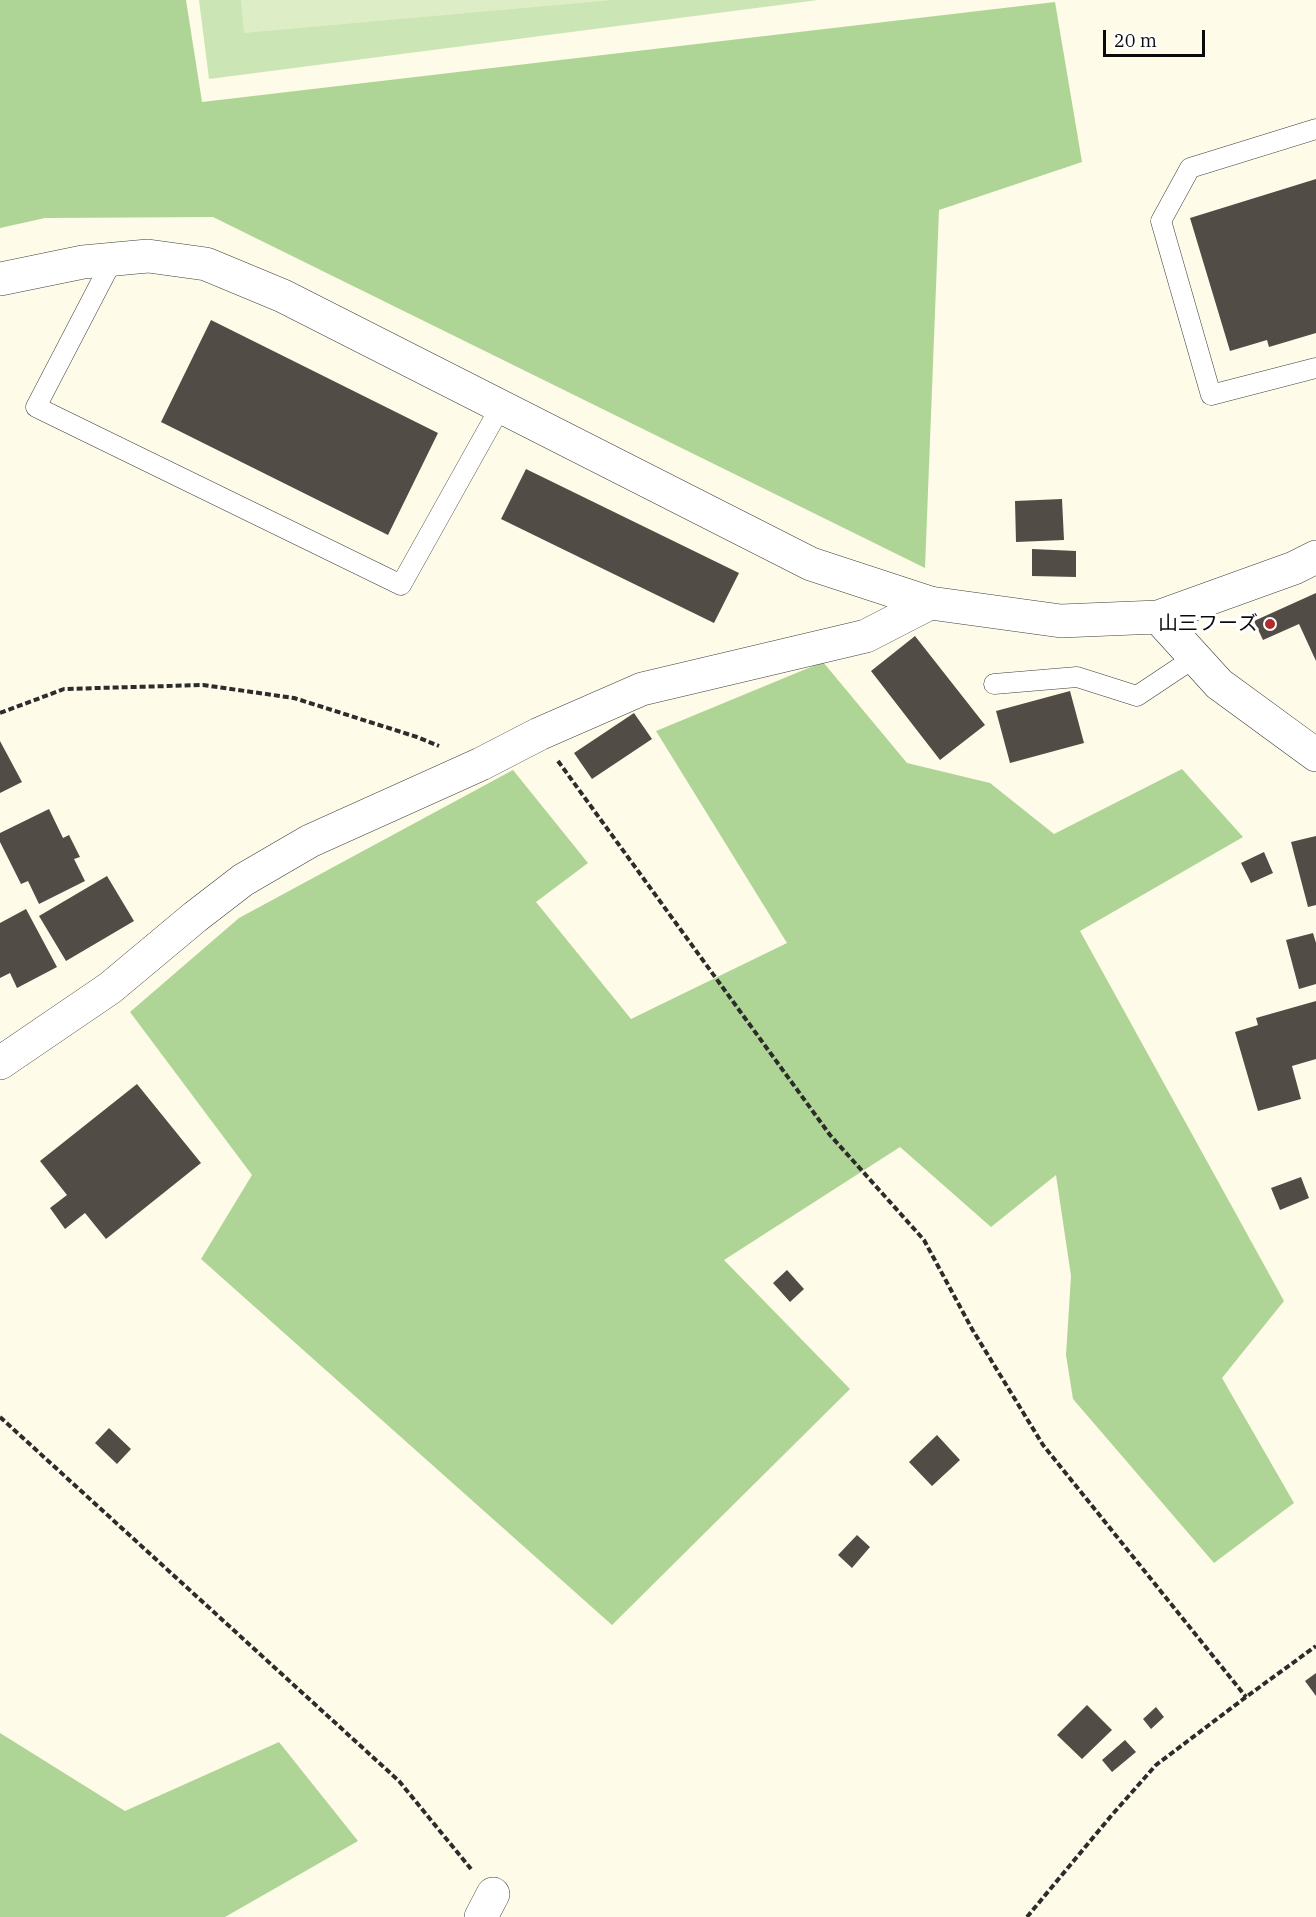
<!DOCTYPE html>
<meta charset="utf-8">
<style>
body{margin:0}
#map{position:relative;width:1316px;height:1917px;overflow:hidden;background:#fefbe8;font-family:"IBM Plex Serif",serif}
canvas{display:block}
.scale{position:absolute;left:1103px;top:30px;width:102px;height:27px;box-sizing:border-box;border:3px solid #0a0a0a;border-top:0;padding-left:8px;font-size:18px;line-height:21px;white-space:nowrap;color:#0a0a0a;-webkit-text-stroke:4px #fff;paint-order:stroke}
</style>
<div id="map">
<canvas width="1316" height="1917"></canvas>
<div class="scale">20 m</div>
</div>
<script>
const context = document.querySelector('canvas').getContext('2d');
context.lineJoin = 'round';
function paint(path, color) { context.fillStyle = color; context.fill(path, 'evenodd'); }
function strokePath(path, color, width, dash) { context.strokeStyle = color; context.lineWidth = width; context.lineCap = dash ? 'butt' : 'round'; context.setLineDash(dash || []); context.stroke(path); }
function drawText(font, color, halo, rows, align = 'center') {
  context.font = font + ' "IBM Plex Serif","Noto Sans JP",serif'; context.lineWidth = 6; context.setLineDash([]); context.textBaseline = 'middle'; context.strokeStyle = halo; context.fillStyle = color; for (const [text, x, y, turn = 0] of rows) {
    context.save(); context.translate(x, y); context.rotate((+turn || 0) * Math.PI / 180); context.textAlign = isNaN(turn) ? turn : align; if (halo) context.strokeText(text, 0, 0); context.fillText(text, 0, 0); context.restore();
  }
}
const green = new Path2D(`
 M199,0H818L209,79Z`);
const forest = new Path2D(`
 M0,0H186L202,102L1055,2L1082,162L939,210L925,568L213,217L45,218L0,228Z
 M823,662L907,763L990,783L1054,834L1182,769L1243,837L1080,931L1284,1301L1222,1378L1294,1503L1214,1563L1073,1399L1066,1355L1071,1276L1056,1175L991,1227L900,1147L724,1260L850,1389L612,1625L201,1259L252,1175L130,1012L239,918L513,770L588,863L536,902L631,1019L787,943L656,731Z
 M0,1733L125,1811L279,1742L358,1841L225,1917H0Z`);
const pitch = new Path2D(`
 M241,0H614L244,33Z`);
const building = new Path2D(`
 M1316,179V333L1269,347L1267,340L1230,351L1190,218Z
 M211,320L438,433L388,535L161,422Z
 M526,469L739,573L714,623L501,519Z
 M1062,499L1064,540L1016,542L1015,501Z
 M1032,549L1076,551V577L1032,576Z
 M1316,593V661L1299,624L1263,640L1254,621Z
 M915,636L985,725L940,760L871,671Z
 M1070,691L1084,743L1010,763L996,711Z
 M634,713L652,739L592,779L574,753Z
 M0,741L22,782L0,793Z
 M49,809L63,838L69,835L80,857L74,859L85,881L39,904L28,881L21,884L0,842V833Z
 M1316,836V905L1308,907L1291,842Z
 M1264,852L1273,873L1251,883L1241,863Z
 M107,876L134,921L66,961L39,916Z
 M26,909L57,967L17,988L10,973L0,978V923Z
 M1313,933L1316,943V984L1299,989L1286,940Z
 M1316,1001V1059L1292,1066L1301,1099L1258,1111L1235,1032L1258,1025L1256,1018Z
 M137,1084L201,1163L106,1239L85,1213L65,1229L50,1208L67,1195L40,1161Z
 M1301,1177L1309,1198L1280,1210L1271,1188Z
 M787,1270L804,1289L790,1302L773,1283Z
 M109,1428L131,1449L117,1464L95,1443Z
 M937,1435L960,1460L932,1486L909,1462Z
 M857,1535L870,1547L852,1568L838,1555Z
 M1316,1673V1696L1305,1681Z
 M1087,1705L1112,1730L1082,1759L1057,1735Z
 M1156,1707L1164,1717L1151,1729L1143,1719Z
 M1125,1740L1136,1752L1112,1772L1102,1760Z`);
const path = new Path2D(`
 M0,713L64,689L203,685L294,698L417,737L439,746
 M558,761L830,1135L924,1240L972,1329L1043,1445L1246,1697
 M0,1417L399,1781L471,1869
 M1027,1917L1111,1816L1156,1765L1246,1697L1316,1646`);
const service = new Path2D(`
 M1316,129L1190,168L1161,221L1211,395L1316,368
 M113,259L36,407L401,585L501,406
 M994,684L1077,677L1137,696L1194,658`);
const minor = new Path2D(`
 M0,1063L110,988L195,917L243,880L310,841L481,764L539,734L642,689L866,636L930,603
 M481,1917L493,1894`);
const tertiary = new Path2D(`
 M0,279L83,262L148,256L206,264L283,296L811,564L930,603L1061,621L1158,617L1294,568L1316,557
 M1158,617L1219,684L1316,755`);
const markers = [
 [1270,624,6,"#b12c2b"]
];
const poiNames = [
 ["山三フーズ",1258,624]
];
paint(green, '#cbe5b5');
paint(forest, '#aed595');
paint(pitch, '#ddedc6');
paint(building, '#524c47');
strokePath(service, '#3d3d3d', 21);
strokePath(minor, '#3d3d3d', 34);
strokePath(tertiary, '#3d3d3d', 34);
strokePath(path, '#2c2c2c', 4, [6, 3]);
strokePath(service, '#fff', 20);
strokePath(minor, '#fff', 33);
strokePath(tertiary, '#fff', 33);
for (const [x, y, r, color] of markers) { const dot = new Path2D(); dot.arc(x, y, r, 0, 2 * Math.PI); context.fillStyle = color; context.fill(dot); strokePath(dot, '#fff', 2); }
drawText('20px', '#0a0a0a', '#fff', poiNames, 'right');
</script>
